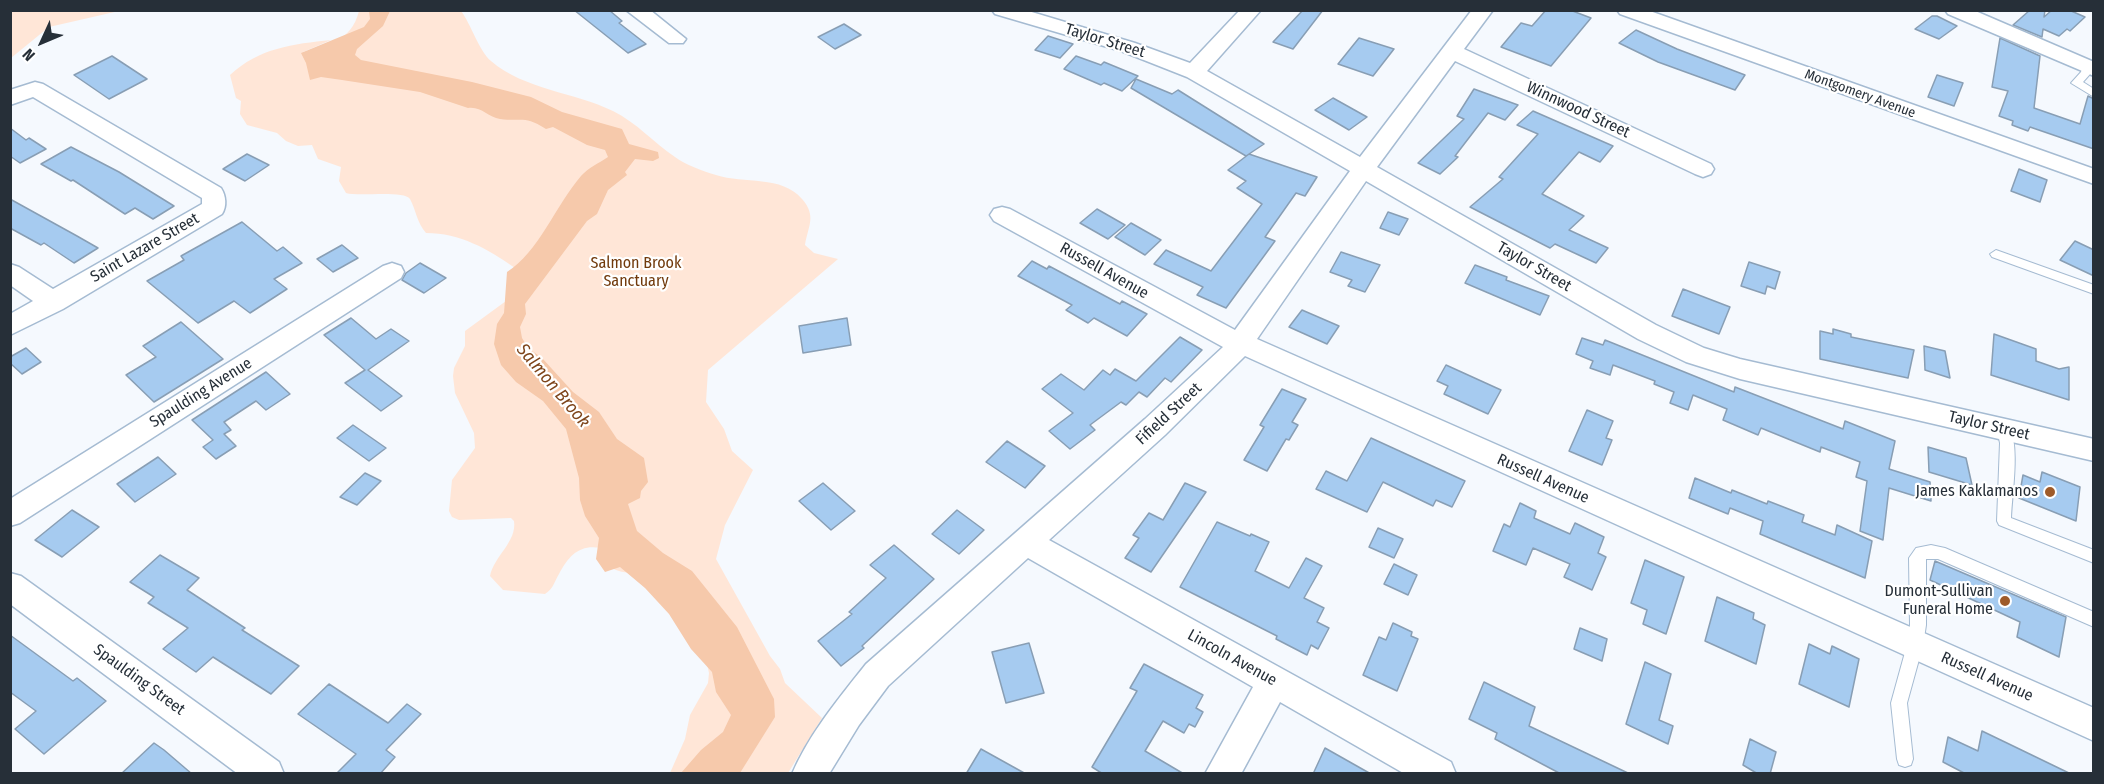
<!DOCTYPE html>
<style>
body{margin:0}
#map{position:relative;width:2104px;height:784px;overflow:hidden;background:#f5f9fe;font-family:"Fira Sans Condensed",sans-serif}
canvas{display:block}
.frame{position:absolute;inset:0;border:12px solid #262f38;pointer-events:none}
.north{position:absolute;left:12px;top:12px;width:60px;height:60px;-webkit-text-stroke:4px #fff;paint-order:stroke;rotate:226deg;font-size:16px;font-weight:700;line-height:24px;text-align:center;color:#262f38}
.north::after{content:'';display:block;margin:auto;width:21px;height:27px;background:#262f38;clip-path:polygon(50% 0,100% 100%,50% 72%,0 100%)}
</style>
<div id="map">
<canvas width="2104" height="784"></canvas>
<div class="frame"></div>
<div class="north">N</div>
</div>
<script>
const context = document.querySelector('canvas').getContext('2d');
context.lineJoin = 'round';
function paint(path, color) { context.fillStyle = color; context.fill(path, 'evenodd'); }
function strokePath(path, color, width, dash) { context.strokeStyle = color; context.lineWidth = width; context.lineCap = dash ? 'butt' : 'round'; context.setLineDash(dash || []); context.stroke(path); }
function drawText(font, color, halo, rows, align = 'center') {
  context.font = font + ' "Fira Sans Condensed",sans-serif'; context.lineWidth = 4.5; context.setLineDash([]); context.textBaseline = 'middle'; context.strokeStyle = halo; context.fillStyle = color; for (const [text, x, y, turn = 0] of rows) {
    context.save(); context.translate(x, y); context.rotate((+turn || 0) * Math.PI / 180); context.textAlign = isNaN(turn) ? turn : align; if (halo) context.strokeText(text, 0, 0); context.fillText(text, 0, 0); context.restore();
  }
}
const green = new Path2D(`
 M11,10H119V11L49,27L11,58Z
 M359,11H461C471,24 479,51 491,61C525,90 574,92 613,111C637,123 653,142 675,157C686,165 703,171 716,175C744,184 782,175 802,199C817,216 808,226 805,245L814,253L838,259L708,370L706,402L724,429L732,451L753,470L725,525L716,559L770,656L780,669L785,683L822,718L788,773H670L685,739L690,715L708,683L709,673L704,651L632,573C610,571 610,568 601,548C580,544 569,555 559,574C554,582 554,588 545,594L503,590L490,576C494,556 517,542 514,521L511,518L459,520L452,517L449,511L452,480L475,448L474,433L455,393L453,376L454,368L465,346V331L506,301L515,268C488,249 460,233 426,233C417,223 416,210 410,199C404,190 358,197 346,193L339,181L341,167L318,159L312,145L298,146L286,141L277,133L247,125L240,114L241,101L236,98L230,75C259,48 293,44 331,40L301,53C328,45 351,42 359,11Z`);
const water = new Path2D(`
 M369,11H390L383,26L357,49L355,55L361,60L472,82L531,97L562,112L622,129L629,144L658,152L659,158L653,161L635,159L625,172L627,175L608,190L597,214L587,221L525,304L526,314L520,327L522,338L528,348L542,358L573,392L599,412L617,439L644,458L648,482L641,491L640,498L628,504L637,531L663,553L692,571L737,627L774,699L775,717L740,773H681L701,750L723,732L731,715L716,692L712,672L691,649L669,614L645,588L620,567L605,572L596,559L599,538L585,516L580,500L579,478L566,429L543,401L516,382L501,365L494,344L497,324L504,313L507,272C538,253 556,205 581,176C588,168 599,163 608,157L605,150L587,145L553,127L546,129C524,115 523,122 500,119C488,117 481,106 468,108L420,92L342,80L321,77L310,80L306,63L301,53L364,27L370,19Z`);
const building = new Path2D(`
 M574,10H609L622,21L619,23L646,44L628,53Z
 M1303,10H1323L1293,49L1273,42Z
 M1546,10H1570L1591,18L1551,66L1501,47L1521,23L1532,26Z
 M2030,10H2045L2044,17L2052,10H2069L2085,17L2070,31L2067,29L2059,36L2043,29L2042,37L2013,25Z
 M1932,16H1937L1957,26L1939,39L1915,29Z
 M844,24L861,35L835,49L818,37Z
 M1636,30L1677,49L1745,75L1735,90L1658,62L1619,43Z
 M1048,36L1073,44L1060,58L1035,50Z
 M1359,38L1394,49L1373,76L1338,64Z
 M2000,38L2040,56L2034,108L2080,124L2088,96L2094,99V149L2030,127L2028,131L2012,125L2013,121L1999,116L2008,91L1992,87Z
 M112,56L147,79L109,99L74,75Z
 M1076,56L1101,65L1104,62L1138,76L1122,91L1104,83L1101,85L1064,69Z
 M1937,75L1963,83L1954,106L1928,97Z
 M1136,79L1172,94L1178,90L1264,144L1246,156L1131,88Z
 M1474,89L1518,105L1505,120L1488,113L1455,156L1458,157L1440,174L1418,163L1464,119L1457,116Z
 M1333,98L1367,117L1349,130L1315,110Z
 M1533,111L1613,146L1600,162L1579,152L1542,194L1584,216L1569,230L1608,248L1596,263L1555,244L1550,248L1470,207L1503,179L1499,177L1538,134L1517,125Z
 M10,128L26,140L29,138L46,149L20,163L10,156Z
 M71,147L119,172L174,206L153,219L135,208L125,214L73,180L71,181L41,164Z
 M247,154L269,165L245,181L223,169Z
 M1249,154L1317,177L1305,196L1296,193L1265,237L1275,241L1226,308L1197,295L1203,287L1154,264L1166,250L1211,271L1262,204L1237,188L1246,181L1228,170Z
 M2019,169L2047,180L2040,202L2011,191Z
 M10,199L77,236L98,248L74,263L44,243L41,245L10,228Z
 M1097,209L1125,225L1108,239L1080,223Z
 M1388,212L1408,219L1399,235L1380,228Z
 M242,222L277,251L283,247L302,263L274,279L287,289L250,313L234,301L198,323L147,281L184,260L181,256Z
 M1131,223L1161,240L1145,255L1115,237Z
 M2075,241L2094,250V276L2060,260Z
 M342,245L358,258L333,272L317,259Z
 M1341,252L1380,265L1365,292L1348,286L1352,280L1330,272Z
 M1032,261L1047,269L1049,266L1120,304L1122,301L1147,314L1127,336L1094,318L1088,323L1066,310L1072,305L1018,276Z
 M1749,262L1780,272L1775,289L1767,286L1765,294L1741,286Z
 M420,263L446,278L424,293L402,280L406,273Z
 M1475,265L1507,277L1506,280L1549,296L1540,315L1465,283Z
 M1683,289L1730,307L1719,334L1672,316Z
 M1302,310L1339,326L1327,344L1289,327Z
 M351,318L376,339L391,329L409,341L368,370L402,396L381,411L345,383L365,370L324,335Z
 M847,318L851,345L803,353L799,326Z
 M181,322L223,359L154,402L126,375L156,357L143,346Z
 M1833,329L1851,334V337L1914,350L1908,378L1820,359V331L1833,334Z
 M1994,334L2036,349V361L2059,369L2069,367V400L1991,375Z
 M1180,337L1202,350L1171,382L1165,378L1147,397L1139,392L1126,405L1121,402L1090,425L1095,430L1070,449L1049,431L1073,413L1042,389L1061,374L1084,390L1103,370L1110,375L1115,369L1136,381Z
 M1582,338L1603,345L1605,340L1734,392L1735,387L1843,429L1845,421L1895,441L1889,469L1930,482L1931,501L1889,488L1883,540L1860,531L1867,481L1856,477L1860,462L1821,447L1820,452L1761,428L1758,435L1723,420L1727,409L1693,395L1688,410L1670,403L1674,392L1654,384L1655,381L1613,365L1610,375L1590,368L1593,361L1576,354Z
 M1924,346L1945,351L1950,378L1925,370Z
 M26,348L41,362L22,374L10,363V357Z
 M1446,365L1501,390L1488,414L1444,394L1448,386L1437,381Z
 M266,372L290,394L266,410L256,401L224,422L231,430L224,434L236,446L216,459L203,447L213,440L192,420Z
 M1282,389L1306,399L1292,422L1298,425L1289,440L1286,439L1267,471L1244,460L1264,427L1260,425Z
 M1587,410L1613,421L1606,438L1612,440L1602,465L1569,451Z
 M353,425L386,448L369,461L337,438Z
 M1371,438L1465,481L1452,507L1436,500L1433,506L1383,482L1367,512L1316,489L1326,471L1347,481Z
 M1007,441L1045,466L1025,488L986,462Z
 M1928,447L1966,458L1972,485L1929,472Z
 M158,457L176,474L135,502L117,484Z
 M2042,472L2080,487L2076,521L2019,498L2023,475L2040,482Z
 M365,473L381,481L357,505L340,497Z
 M1695,478L1731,493L1732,490L1767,504L1768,501L1804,515L1802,522L1835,535L1837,525L1872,541L1865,578L1760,534L1763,521L1730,508L1728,514L1689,498Z
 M823,483L855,511L831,530L799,501Z
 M1185,483L1206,492L1151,572L1125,558L1139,538L1133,535L1149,513L1163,520Z
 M1520,503L1536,511L1534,518L1570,534L1575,523L1604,537L1598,553L1606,557L1592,590L1564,577L1570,564L1533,548L1526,565L1493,551L1504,524L1510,527Z
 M72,510L99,527L62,557L35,540Z
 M957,510L984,530L959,554L932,534Z
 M1217,522L1250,536L1251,534L1269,542L1255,571L1289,588L1306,558L1322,566L1304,598L1324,608L1317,622L1329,628L1318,649L1311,645L1307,655L1276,639L1277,636L1180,587Z
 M1378,528L1403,539L1394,558L1369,547Z
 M894,545L934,579L862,646L864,648L841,666L818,641L852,614L849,612L886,578L870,565Z
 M160,555L199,578L187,590L245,628L242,630L299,666L271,694L213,657L196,672L163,649L188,628L148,603L154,597L130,582Z
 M1645,560L1684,577L1666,634L1643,624L1647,610L1631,603Z
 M1935,561L2066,617L2059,657L2017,637L2020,622L1930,580Z
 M1394,564L1417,575L1408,595L1384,584Z
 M1717,597L1754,613L1753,619L1765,625L1756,664L1705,641Z
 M1393,623L1412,632L1411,636L1418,639L1397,691L1363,675L1379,637L1386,640Z
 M1580,628L1607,639L1602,661L1574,649Z
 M10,635L73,681L77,678L106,701L44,754L15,729L36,711L10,692Z
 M1029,643L1044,693L1006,703L992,652Z
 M1809,644L1830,654L1832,646L1859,659L1849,707L1799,684Z
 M1645,662L1671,674L1659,720L1673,726L1668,744L1626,724Z
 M1144,664L1203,695L1196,708L1203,712L1195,727L1189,724L1184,733L1163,721L1145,751L1184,774H1103L1092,767L1137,691L1130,688Z
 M1484,682L1535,707L1529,726L1630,774H1561L1495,739L1497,733L1469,719Z
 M329,684L388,723L407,704L421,714L386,750L395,757L380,774H336L356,754L298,714Z
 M1982,731L2009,744L2071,774H1966L1943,762L1948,737L1978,751Z
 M1750,739L1776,752L1770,774H1758L1743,765Z
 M154,743L164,750L192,774H121Z
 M1325,748L1371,774H1313Z
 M981,749L1026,774H966Z`);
const lane = new Path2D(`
 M2087,64L2092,67L2091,73L2083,82L2094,89V97L2071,83L2081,72L2083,65Z
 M1996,250L2094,285V294L1992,257L1990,254Z
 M2004,423L2009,425C2020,448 2012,492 2011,518L2094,550V563L1999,525L1997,521L2000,443L1997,429L1999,425Z
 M1931,545L1945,548L2094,612V627L1938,559H1926V625L1923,645L1907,703L1913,759L1911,765L1905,767L1899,765L1897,759L1891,703L1907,645L1910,625L1909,558L1916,548Z`);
const street = new Path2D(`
 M626,10H650L686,39L683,43H669Z
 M992,10H1025L1135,43L1190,63L1240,10H1261L1207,71L1360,157L1472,10H1493L1464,49L1711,164L1714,169L1711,174L1703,177L1695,174L1455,61L1377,167L1656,325L1704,348L1740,359L2094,439V461L1740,379L1686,362L1638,339L1366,181L1257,339L2094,708V741L1245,356L1165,435L1049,540L1451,762L1456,774H1405L1280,702L1241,774H1205L1253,687L1028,558L888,686L859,725L829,774H792C809,734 839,698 866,664L1145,419L1223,347L994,221L990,215L994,209L1002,207L1010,209L1235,330L1350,171L1187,77L1121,51L995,14Z
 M1617,10H1647L2094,169V184L1620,14Z
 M1945,10H1973L2094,62V76L1948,14Z
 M35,82L43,84L221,188C226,196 227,206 222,214L63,309L10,335V314L33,301L10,285V264L19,267L53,289L202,204V198L33,97L10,105V90Z
 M392,263L401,266L404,272L401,278L20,523L10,526V499L383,266Z
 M10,573L21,576L279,762L284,774H238L10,604Z`);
const markers = [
 [2050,492,6,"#9e5b2a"],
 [2005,601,6,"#9e5b2a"]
];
const farStreetnames = [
 ["Montgomery Avenue",1860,94,20]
];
const streetNames = [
 ["Taylor Street",1105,41,17],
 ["Winnwood Street",1578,110,25],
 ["Saint Lazare Street",145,248,-30],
 ["Taylor Street",1534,267,30],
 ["Russell Avenue",1104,271,29],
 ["Spaulding Avenue",201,393,-32],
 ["Fifield Street",1169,414,-43],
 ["Taylor Street",1989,426,13],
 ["Russell Avenue",1543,479,24],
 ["Lincoln Avenue",1232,658,29],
 ["Russell Avenue",1987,677,24],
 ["Spaulding Street",139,680,36]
];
const parkNames = [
 ["Salmon Brook",636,264],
 ["Sanctuary",636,282]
];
const poiNames = [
 ["James Kaklamanos",2038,492],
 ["Dumont-Sullivan",1993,592],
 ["Funeral Home",1993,610]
];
const waterNames = [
 ["Salmon Brook",553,386,50]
];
paint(green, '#ffe6d7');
paint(water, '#f6c9ab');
paint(building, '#a6cbf0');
strokePath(building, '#889eb4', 1.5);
strokePath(lane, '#a5bbd2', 2);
strokePath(street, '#a5bbd2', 3);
paint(lane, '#fff');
paint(street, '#fff');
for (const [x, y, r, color] of markers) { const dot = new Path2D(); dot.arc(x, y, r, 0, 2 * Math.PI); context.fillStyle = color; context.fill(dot); strokePath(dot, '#fff', 2); }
drawText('14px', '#262f38', '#fff', farStreetnames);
drawText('16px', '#262f38', '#fff', streetNames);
drawText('16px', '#713a0c', '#fff', parkNames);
drawText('16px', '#262f38', '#fff', poiNames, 'right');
drawText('italic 18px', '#7e451b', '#fff', waterNames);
</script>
